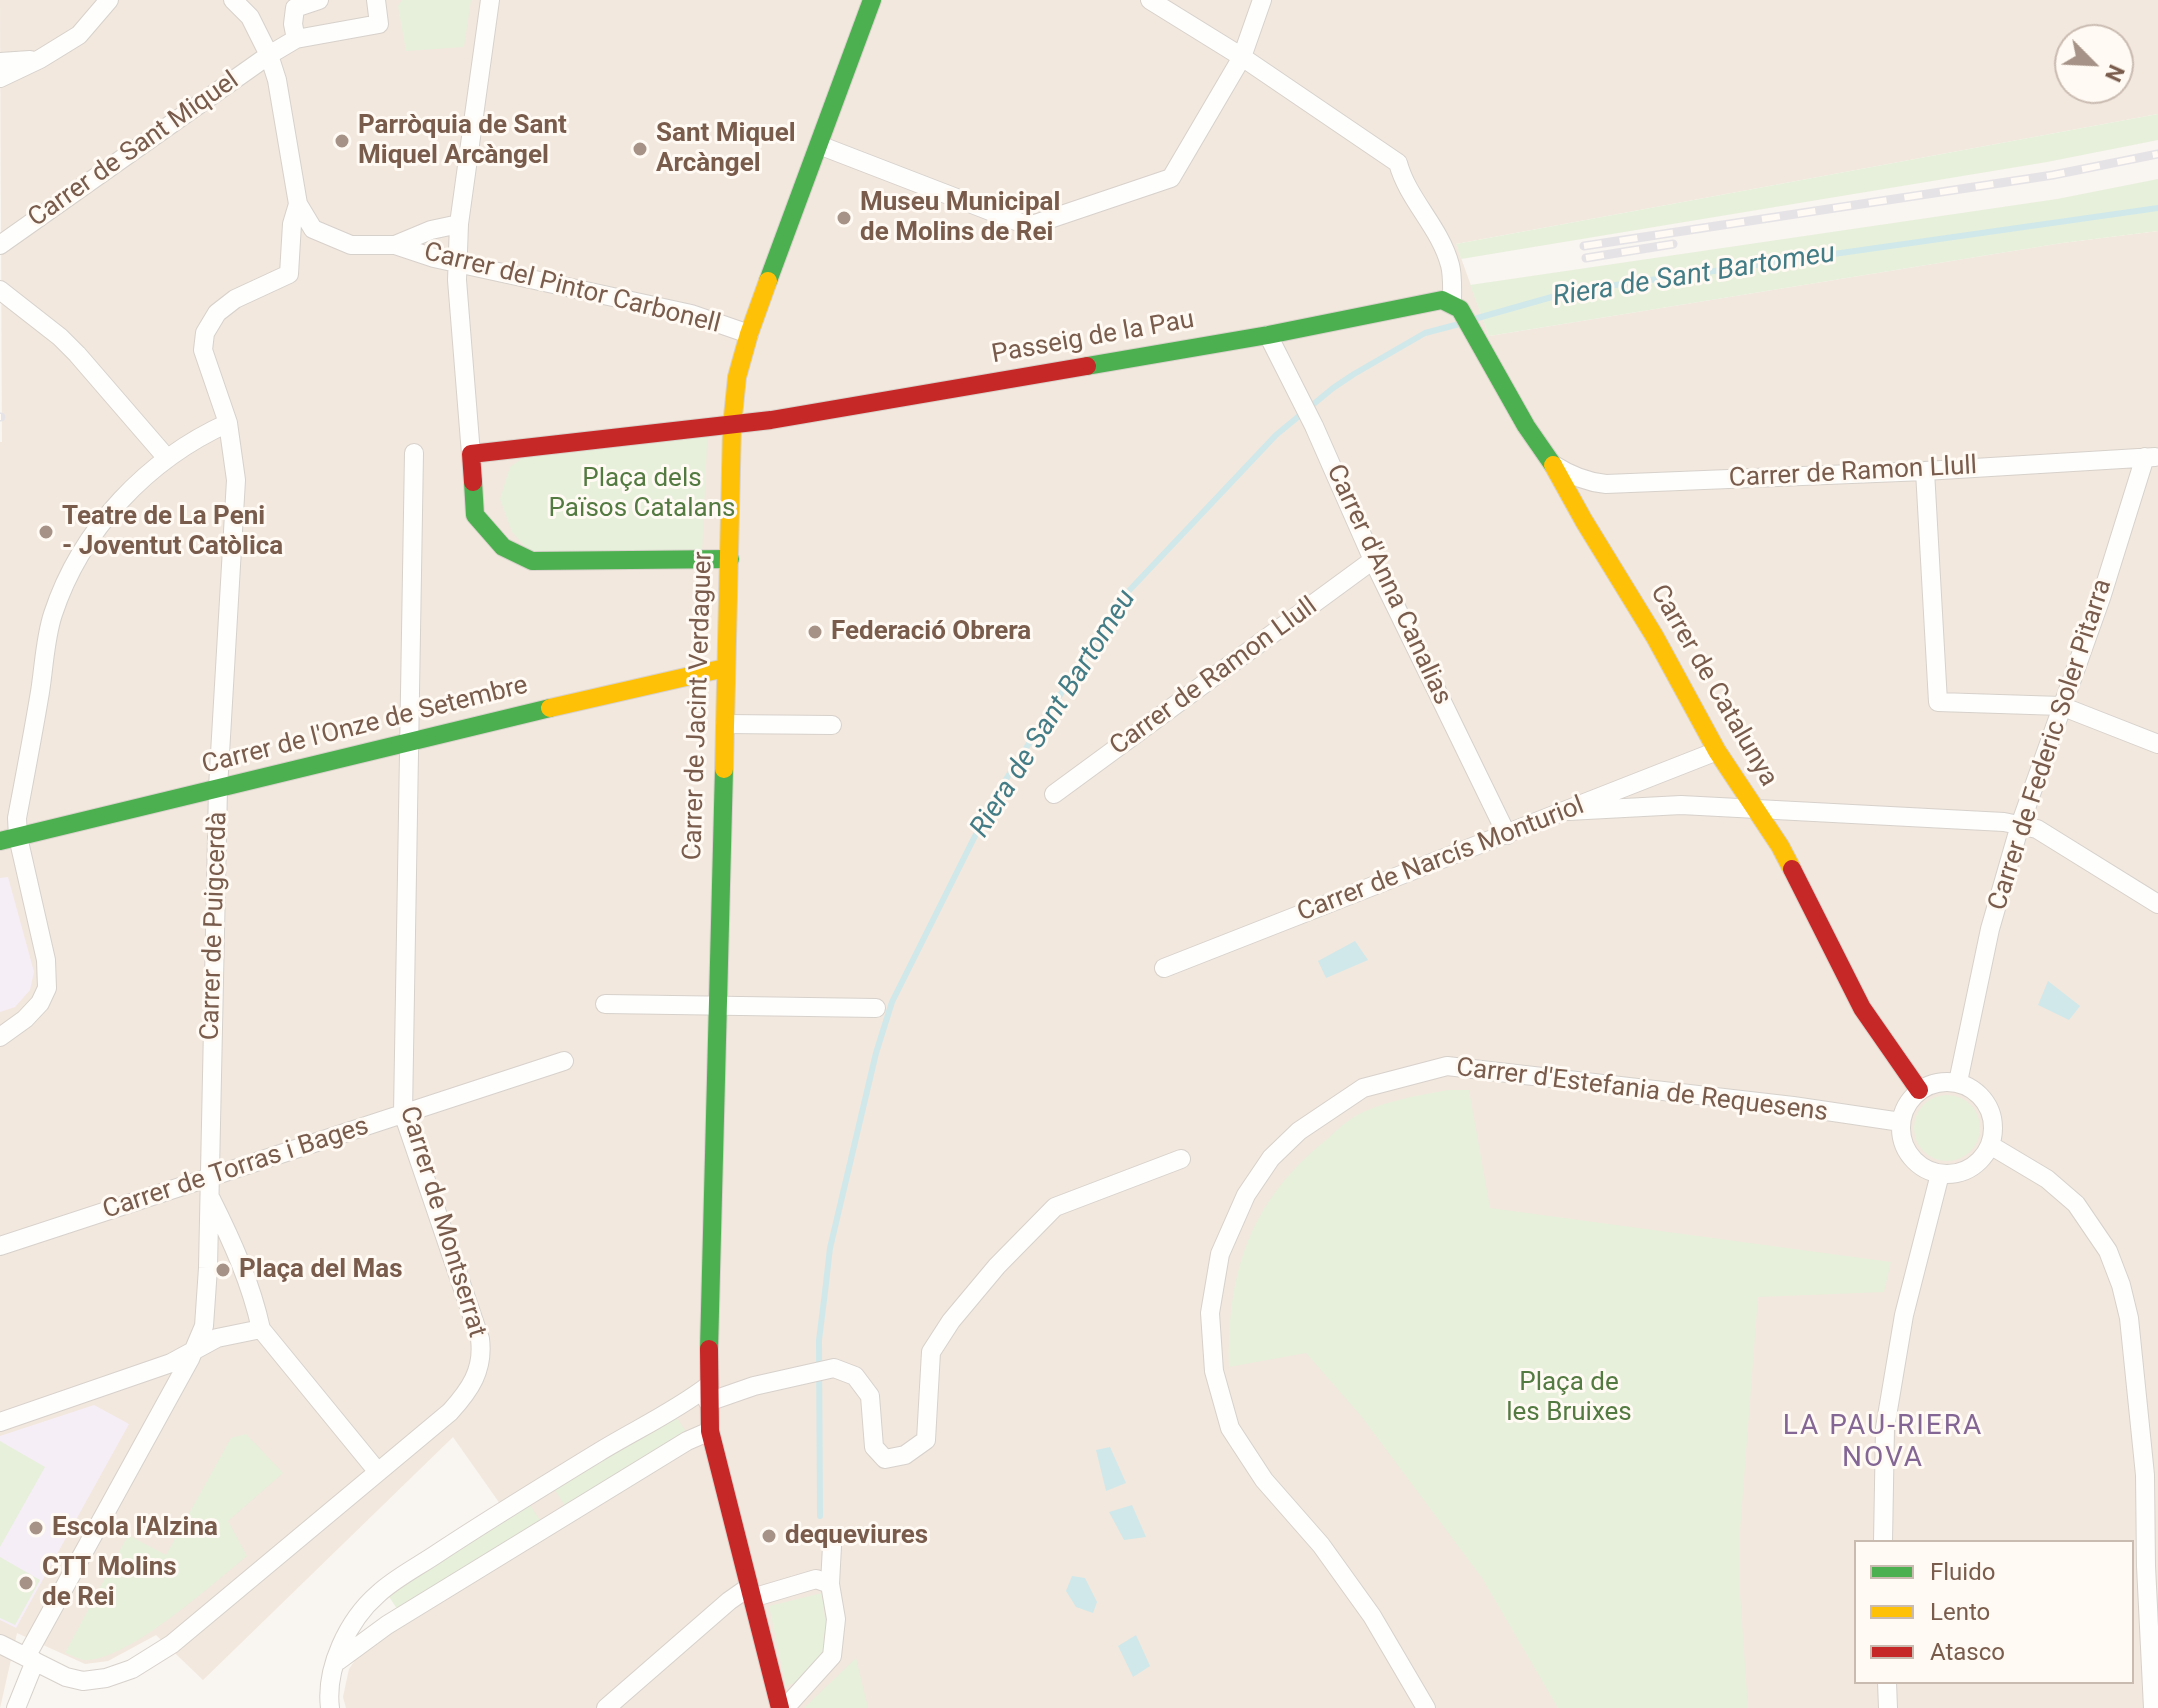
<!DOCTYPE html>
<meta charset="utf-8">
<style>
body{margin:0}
#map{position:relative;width:2158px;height:1708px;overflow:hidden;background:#f9f5f0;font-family:Roboto,sans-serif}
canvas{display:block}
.legend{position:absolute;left:1854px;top:1540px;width:280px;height:144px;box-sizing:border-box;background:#fffaf3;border:2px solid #cabbb1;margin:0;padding:10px 14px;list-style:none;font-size:24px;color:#7a5c4d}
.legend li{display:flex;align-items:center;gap:16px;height:40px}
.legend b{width:40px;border:2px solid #cabbb1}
.north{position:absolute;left:2054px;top:24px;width:80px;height:80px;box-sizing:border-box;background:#fffaf3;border:2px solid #cabbb1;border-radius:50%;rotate:114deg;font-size:22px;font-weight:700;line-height:32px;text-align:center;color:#7a5c4d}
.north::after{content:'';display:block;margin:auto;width:28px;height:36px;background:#a69286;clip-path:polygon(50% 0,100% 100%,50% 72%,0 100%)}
</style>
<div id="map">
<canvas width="2158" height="1708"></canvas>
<ul class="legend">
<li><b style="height:10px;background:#4caf50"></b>Fluido</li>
<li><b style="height:10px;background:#ffc107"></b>Lento</li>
<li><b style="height:10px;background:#c62828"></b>Atasco</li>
</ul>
<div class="north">N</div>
</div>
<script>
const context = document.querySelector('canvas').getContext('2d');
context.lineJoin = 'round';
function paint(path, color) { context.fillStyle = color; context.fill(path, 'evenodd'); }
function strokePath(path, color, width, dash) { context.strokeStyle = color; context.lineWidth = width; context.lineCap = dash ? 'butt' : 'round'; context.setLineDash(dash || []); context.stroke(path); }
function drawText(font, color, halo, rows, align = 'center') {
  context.font = font + ' Roboto,sans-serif'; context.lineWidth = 6; context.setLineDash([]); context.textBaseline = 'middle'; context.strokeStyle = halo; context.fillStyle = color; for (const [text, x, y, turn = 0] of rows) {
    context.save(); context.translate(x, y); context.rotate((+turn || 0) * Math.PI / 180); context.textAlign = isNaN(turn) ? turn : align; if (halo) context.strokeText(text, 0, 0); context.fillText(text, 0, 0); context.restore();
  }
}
const residential = new Path2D(`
 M0,0H2158V114L1456,244L1489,336L2062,243L2158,231V1708H346L343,1697L349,1669L363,1649L529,1545L453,1437L203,1680L156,1635L108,1661L85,1664L17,1633L0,1708V442H2ZM2070,40H2118V88H2070ZM1856,1542H2132V1682H1856Z`);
const education = new Path2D(`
 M8,877L34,972L30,990L15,1007L0,1012V878Z
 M94,1405L129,1424L16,1628L0,1620V1436Z`);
const green = new Path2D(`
 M402,0H471L464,47L406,51L398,6Z
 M2158,114V140L2047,162L1461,259L1456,244Z
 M2158,179V231L2062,243L1489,336L1470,285L2057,199Z
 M708,423L702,554L533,555L512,532L500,499L510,467L538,447Z
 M1449,1090H1469L1490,1208L1891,1262L1884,1292L1758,1297L1740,1531V1593L1748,1708H1558L1482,1578L1361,1416L1306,1353L1229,1367C1227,1272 1250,1201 1326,1140C1335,1132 1344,1123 1354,1117C1376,1103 1423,1094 1449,1090Z
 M1914 1128a33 33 0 1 1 66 0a33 33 0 1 1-66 0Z
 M676,1416L686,1432L565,1506L555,1490Z
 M246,1434L283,1473L228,1521L247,1556C211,1585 132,1657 88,1660C81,1661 72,1655 65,1653L128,1535L166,1555L231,1438Z
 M0,1441L45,1467L0,1547Z
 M530,1505L541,1522L399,1612L388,1595Z
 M0,1557L40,1580L15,1625L0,1618Z
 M822,1593L829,1654L814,1676L786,1686L769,1606Z
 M856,1658L868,1708H804Z`);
const water = new Path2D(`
 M1355,941L1368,960L1326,978L1318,961Z
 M2048,981L2080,1006L2069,1020L2038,1005Z
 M1110,1447L1126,1483L1106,1491L1096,1450Z
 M1132,1505L1146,1537L1124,1540L1109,1512Z
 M1072,1576L1085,1578L1097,1602L1093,1613L1076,1607L1066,1591Z
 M1136,1635L1150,1666L1133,1677L1118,1646Z`);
const stream = new Path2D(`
 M1474,319L1573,291L2158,208
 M820,1516L819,1340L825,1292L830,1248L876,1053L892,1002L994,798L1123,597L1276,435L1333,388L1354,374L1425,333L1463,323`);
const street = new Path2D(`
 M233,0L250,17L269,55L277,80L298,204L313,229L351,245H395L434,258L691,314L749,334
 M1150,0L1242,57L1398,163C1408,200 1440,227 1450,265C1453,276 1452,291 1452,303
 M296,39L293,24L295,8L319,0
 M0,62L30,60
 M0,78L40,59L79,35L109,0
 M819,145L1029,226L1171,178L1242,57L1262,0
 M0,245L269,55L296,39L379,24L376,0
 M395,245L431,230L459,224
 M0,290L60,337L77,354L166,457
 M1268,335L1314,426L1373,560L1507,835
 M471,454L457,280L459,224L490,0
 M1554,465C1571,476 1586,482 1606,484L1925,471L2155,457
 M1925,471L1938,702L2061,706L2158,744
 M725,724L832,725
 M1054,794L1373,560
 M1568,811L1681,805L2004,822L2037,829L2158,904
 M1164,968L1717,751
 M605,1004L876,1008
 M0,1037L25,1019L40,1003L47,988L46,960L18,837L17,818C25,776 33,734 40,692C44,667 45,638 53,614C81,529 148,459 228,423
 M1901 1128a46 46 0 1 1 92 0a46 46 0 1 1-92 0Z
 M1958,1082L1990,929L2020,825L2101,598L2145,457
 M1990,1145L2047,1179L2076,1204L2108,1251L2121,1285L2129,1318L2145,1475L2146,1566L2153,1708
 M211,1199C232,1241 251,1283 261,1329L378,1472
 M0,1246L564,1061
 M708,1402L754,1386L834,1368L855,1376L870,1396L874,1447L885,1459L905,1455L926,1440L931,1352L951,1321L997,1266L1055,1207L1181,1159
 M0,1422L171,1363L217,1338L261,1329
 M1883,1542L1885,1428L1904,1315L1940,1174
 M830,1584L832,1546
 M752,1598L816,1579L830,1584L836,1619L832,1656L785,1708
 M0,1644L66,1677L83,1681L106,1678L132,1669L172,1644L450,1412C470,1390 484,1370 480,1339L403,1113L414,453
 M26,1657L190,1359L204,1326L208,1268L218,788L236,480L228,423L203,350L205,333L217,313L235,299L289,274L292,224L298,204
 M338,1661L387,1625L687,1441L710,1431
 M1887,1682L1888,1708
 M16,1708L35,1661
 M330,1708C325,1668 348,1620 378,1594C395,1578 419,1566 438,1553C491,1518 545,1485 599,1452C635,1430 674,1412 708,1386
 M606,1708L729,1601L749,1587
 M1426,1708L1372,1616L1321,1545L1264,1480L1230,1428L1214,1371L1210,1313L1220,1254L1246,1195L1271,1158L1299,1131L1363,1088L1447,1066L1793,1106L1901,1122`);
const fast = new Path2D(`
 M768,281L872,0
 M1087,366L1268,335L1442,300L1460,309L1526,426L1553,465
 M473,482L475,515L503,547L532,561L730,559
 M0,841L550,708
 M709,1349L724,769`);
const slow = new Path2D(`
 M1553,465L1584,521L1655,637L1717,751L1780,846L1792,869
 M550,708L725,668
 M724,769L732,426L737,377L749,334L768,281`);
const jam = new Path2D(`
 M473,482L471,454L771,420L1087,366
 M1792,869L1862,1008L1919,1090
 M709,1349L710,1431L780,1708`);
const rail = new Path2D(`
 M1584,246L2053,175L2158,154
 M1586,258L1673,244
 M0,417H1`);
const markers = [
 [342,141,8,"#a69286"],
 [640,149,8,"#a69286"],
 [844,218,8,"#a69286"],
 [46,532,8,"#a69286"],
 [815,632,8,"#a69286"],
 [223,1270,8,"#a69286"],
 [36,1528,8,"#a69286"],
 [769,1536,8,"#a69286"],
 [26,1583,8,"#a69286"]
];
const poiNames = [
 ["Parròquia de Sant",358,126],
 ["Miquel Arcàngel",358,156],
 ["Sant Miquel",656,134],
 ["Arcàngel",656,164],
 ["Museu Municipal",860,203],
 ["de Molins de Rei",860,233],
 ["Teatre de La Peni",62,517],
 ["- Joventut Catòlica",62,547],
 ["Federació Obrera",831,632],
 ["Plaça del Mas",239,1270],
 ["Escola l'Alzina",52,1528],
 ["dequeviures",785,1536],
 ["CTT Molins",42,1568],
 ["de Rei",42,1598]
];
const streetNames = [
 ["Carrer de Sant Miquel",134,150,-35],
 ["Carrer del Pintor Carbonell",572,289,14],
 ["Passeig de la Pau",1093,338,-10],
 ["Carrer de Ramon Llull",1853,473,-3],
 ["Carrer d'Anna Canalias",1388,585,65],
 ["Carrer de Ramon Llull",1214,677,-36],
 ["Carrer de Catalunya",1713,686,60],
 ["Carrer de Jacint Verdaguer",699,706,-88],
 ["Carrer de l'Onze de Setembre",365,726,-14],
 ["Carrer de Federic Soler Pitarra",2051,745,-72],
 ["Carrer de Narcís Monturiol",1441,860,-21],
 ["Carrer de Puigcerdà",215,926,-88],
 ["Carrer d'Estefania de Requesens",1642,1091,7],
 ["Carrer de Torras i Bages",236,1169,-18],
 ["Carrer de Montserrat",442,1222,73]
];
const parkNames = [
 ["Plaça dels",642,479],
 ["Països Catalans",642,509],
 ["Plaça de",1569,1383],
 ["les Bruixes",1569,1413]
];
const waterNames = [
 ["Riera de Sant Bartomeu",1694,276,-9],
 ["Riera de Sant Bartomeu",1054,714,-58]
];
const neighbourhoodNames = [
 ["LA PAU-RIERA",1883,1427],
 ["NOVA",1883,1459]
];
paint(residential, '#f2e8de');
paint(education, '#f6eef6');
paint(green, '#e7f0db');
paint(water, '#d0e8ea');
strokePath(stream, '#d0e8ea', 6);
strokePath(street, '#d7d1cb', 20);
strokePath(fast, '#d9d2cb', 20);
strokePath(slow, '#d9d2cb', 20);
strokePath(jam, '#d9d2cb', 20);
strokePath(street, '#fefefd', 18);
strokePath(fast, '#4caf50', 18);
strokePath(slow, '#ffc107', 18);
strokePath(jam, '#c62828', 18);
strokePath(rail, '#e6e3e7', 9);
strokePath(rail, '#fffaf3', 6, [18]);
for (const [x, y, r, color] of markers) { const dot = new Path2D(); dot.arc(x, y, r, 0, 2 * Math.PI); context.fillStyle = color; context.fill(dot); strokePath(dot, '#fffaf3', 3); }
drawText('bold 26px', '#7a5c4d', '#fffaf3', poiNames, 'left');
drawText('26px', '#7a5c4d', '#fffaf3', streetNames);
drawText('26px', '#537a41', '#fffaf3', parkNames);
drawText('italic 28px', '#437c86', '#fffaf3', waterNames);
context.letterSpacing = '2px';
drawText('28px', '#846695', '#fffaf3', neighbourhoodNames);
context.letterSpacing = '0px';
</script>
